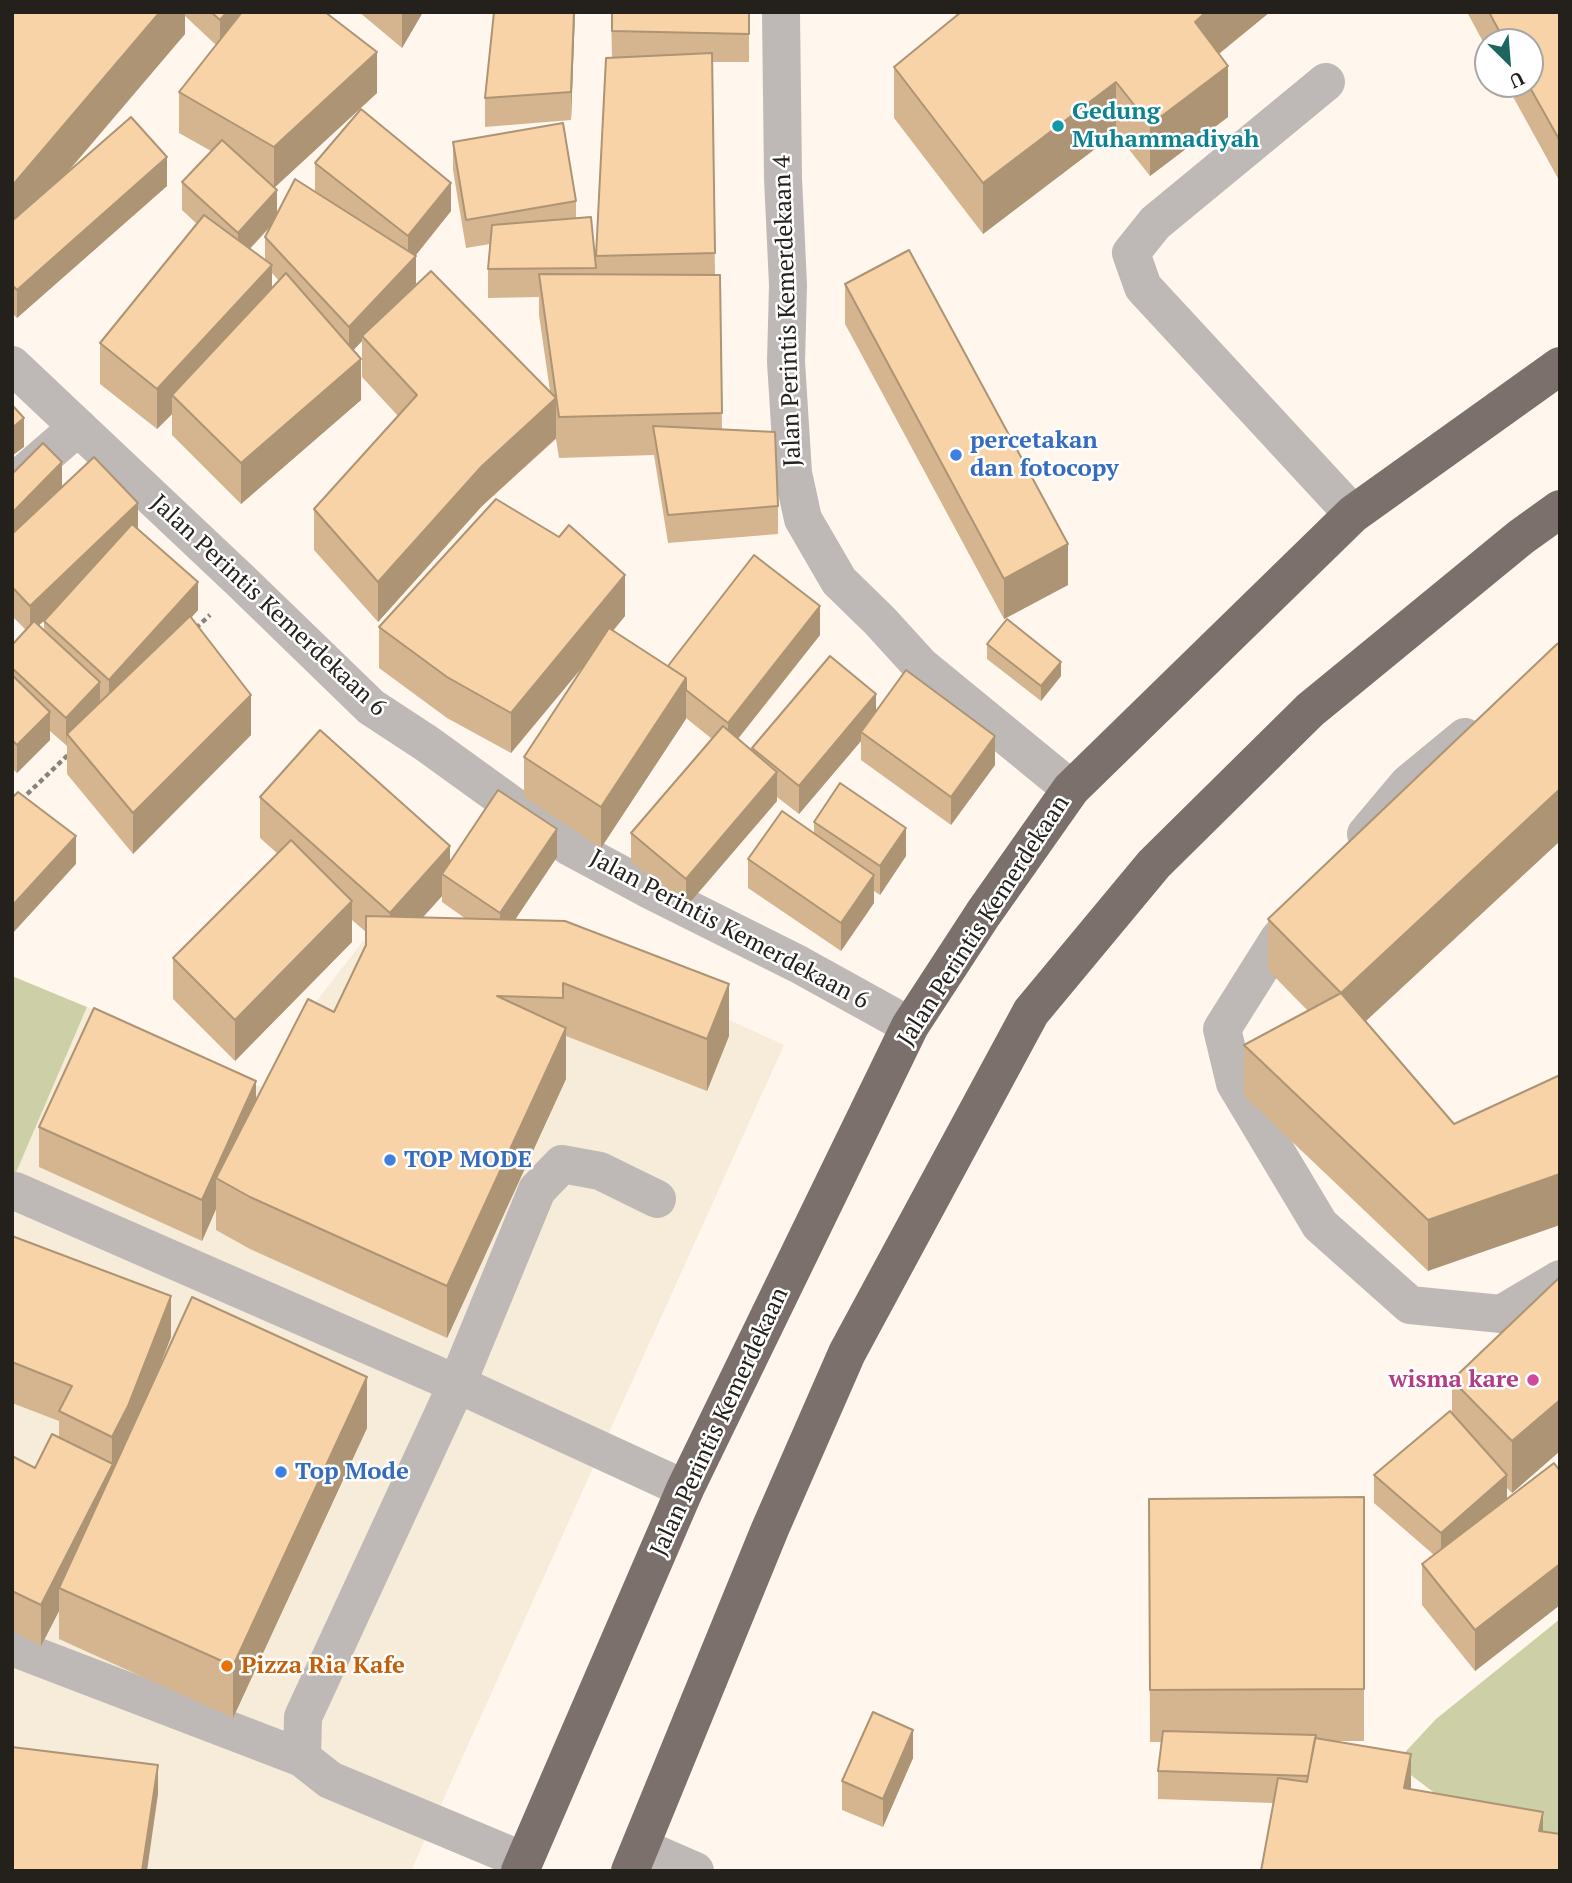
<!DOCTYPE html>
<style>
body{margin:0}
#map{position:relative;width:1572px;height:1883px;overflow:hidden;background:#fff7ed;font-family:"PT Serif",serif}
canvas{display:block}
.frame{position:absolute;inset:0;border:14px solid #24211d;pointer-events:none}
.north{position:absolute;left:1474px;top:28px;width:70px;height:70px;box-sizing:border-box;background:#fff;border:2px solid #a7a6a5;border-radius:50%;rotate:155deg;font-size:19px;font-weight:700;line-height:28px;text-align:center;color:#24211d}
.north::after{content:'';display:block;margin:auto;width:24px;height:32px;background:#1c665e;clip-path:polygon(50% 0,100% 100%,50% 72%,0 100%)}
</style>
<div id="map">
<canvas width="1572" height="1883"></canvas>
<div class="frame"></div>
<div class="north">U</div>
</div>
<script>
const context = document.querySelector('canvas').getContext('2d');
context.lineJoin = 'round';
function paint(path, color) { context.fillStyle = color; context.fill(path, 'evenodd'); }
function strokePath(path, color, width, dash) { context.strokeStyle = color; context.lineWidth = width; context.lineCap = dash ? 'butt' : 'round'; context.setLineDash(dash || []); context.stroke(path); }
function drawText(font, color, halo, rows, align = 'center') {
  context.font = font + ' "PT Serif",serif'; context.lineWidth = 5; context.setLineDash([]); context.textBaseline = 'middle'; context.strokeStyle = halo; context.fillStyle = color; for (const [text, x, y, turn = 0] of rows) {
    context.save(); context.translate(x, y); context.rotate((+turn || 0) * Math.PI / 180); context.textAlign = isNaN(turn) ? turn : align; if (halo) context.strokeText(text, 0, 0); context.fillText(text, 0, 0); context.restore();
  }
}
const built = new Path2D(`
 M363,941L583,953L784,1045L411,1871H12V1182L87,1007L268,1090L315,1003Z`);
const green = new Path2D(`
 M12,976L87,1007L12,1182Z
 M1560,1619V1850L1449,1804L1395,1763L1436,1719Z`);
const path = new Path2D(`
 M196,628L210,615
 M21,800L70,753`);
const minor = new Path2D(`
 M781,12L783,178L788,285L786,362L793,473L803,519L839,581L880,621L921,666L1071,789
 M1326,82L1155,223L1131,253L1143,287L1353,514
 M12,365L242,582L371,707L426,743L570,847L650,890L798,964L910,1026
 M12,484L78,427
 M1366,834L1408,784L1465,737
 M1299,915L1278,940L1222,1029L1235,1083L1320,1225L1410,1305L1501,1314L1560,1279
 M15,1191L457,1384L537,1190L562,1164L600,1171L657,1199
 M12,1647L302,1758
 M640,1847L695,1871
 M524,1861L330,1780L302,1758L303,1717L457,1384L685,1489`);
const highway = new Path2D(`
 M520,1871L685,1489L910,1026L983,914L1071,789L1353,514L1560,366
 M630,1871L770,1529L847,1353L1031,1012L1154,864L1310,710L1521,537L1560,509`);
const wall = new Path2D(`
 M12,12H325L377,93L274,188L277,214L320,194L315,191V163L451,211L415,256L416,284L406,294L550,391L539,315V297L488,298V269L490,244L466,248L453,170V142L576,201V218L596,268V256L612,58L611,12H749V62H712L715,275H720L722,429L778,506V534L668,543L654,455L559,458L556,439L482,506L378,622L314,550V509L398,416L362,377V341L353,350L361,400L241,504L172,435V414L157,429L100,384V343L197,224L182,210V182L211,151L179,133V92L216,45L185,16V34L67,173L167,186L17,318L12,313ZM271,226L265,237V260L250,249ZM272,273L279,281L272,288Z
 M359,12H423L402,48Z
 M494,12H575L571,120L485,127V98Z
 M961,12H1270L1219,54L1228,117L1150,176L1116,133L983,234L894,118V67Z
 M1467,12H1560V182L1506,84H1530V42H1488V51Z
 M845,284L1068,585L1004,619L845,324Z
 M12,474L62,487L138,529L198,610L191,618L251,735L133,854L67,774V746L50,731V740L17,773L12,768V645L26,630L12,616ZM50,614L44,621V630L39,625Z
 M625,616L613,631L668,666L820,635L738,739L752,751V748L876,710L995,765L951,825L861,760V741L799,814L777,797V801L686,907L631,861V833L712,739L686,718L601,848L524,797V757L583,666L511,753L447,718L379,668V627Z
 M1560,643V841L1366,1021L1454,1124L1428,1271L1244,1096V1045L1308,1011L1268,970V919Z
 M987,644L1061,676L1041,701L987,659Z
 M260,797L450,861L557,857L515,920L729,1036L707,1091L566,1036V1079L447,1338L250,1249L216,1230V1209L202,1241L39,1167V1127L256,1100L334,1012L366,945V932L352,920V942L235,1061L173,999V958L278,854L260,838ZM442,896V902L466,919L422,918Z
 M814,822L906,856L880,895L874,891V903L841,951L748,888V859L814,834Z
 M12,1236L171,1337L155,1378L367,1428L233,1718L59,1639V1611L41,1646L12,1631V1456L35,1468L59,1437V1421L12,1403Z
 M1560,1277V1451L1512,1493L1507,1488V1500L1560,1471V1605L1475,1671L1422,1605V1564L1434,1555L1374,1503V1475L1452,1414V1380Z
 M1364,1497V1741H1334L1411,1754L1273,1803L1158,1799V1771L1161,1742H1150L1149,1499Z
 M913,1758L883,1827L842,1810V1781Z`);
const shadedWall = new Path2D(`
 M160,12H185V34L12,237V186Z
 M227,12H254L220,49V20Z
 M402,12H423L402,48Z
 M574,12H575L571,120V92Z
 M1206,12H1270L1195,73V22Z
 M377,52V93L274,188V147Z
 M1228,66V117L1150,176V125Z
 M1116,82V133L983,234V183Z
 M167,157V186L17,318V290Z
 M451,183V211L408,265V236Z
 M277,190V219L238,261V233Z
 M416,256V284L364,339L362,336V341L349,355V327Z
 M272,265V306L172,395V414L157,429V389Z
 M361,359V400L241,504V463Z
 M556,398V438L482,506L378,622V582L482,466Z
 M24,418V447L12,456V428Z
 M62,462V490L12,541V513Z
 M138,503V531L30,634V606Z
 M1068,544V585L1004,619V579Z
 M625,575V616L511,753V713Z
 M198,582V610L109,709V680Z
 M820,606V635L728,751V723Z
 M1061,662V676L1041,701V686Z
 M686,678V719L601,848V807Z
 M100,682V710L67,734L66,746V718Z
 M876,694V722L861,732V741L799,814V786Z
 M251,695V735L133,854V813Z
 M50,712V740L17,773V745Z
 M995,736V765L951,825V797Z
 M777,772V801L686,907V879Z
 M1560,789V841L1341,1044V993Z
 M906,828V856L880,895V866Z
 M557,829V857L500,942V913Z
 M76,836V864L12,934V906Z
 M450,846V880L442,874V896L390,954V913Z
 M874,875V903L841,951V923Z
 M352,901V942L235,1061V1020Z
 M563,983V1035L566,1028V1079L447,1338V1286L563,1036Z
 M729,984V1036L707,1091V1039Z
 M256,1081V1122L216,1178V1209L202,1241V1200Z
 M1560,1174V1225L1428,1271V1220Z
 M171,1296V1337L128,1447L59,1588V1611L41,1646V1605L112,1465V1437Z
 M367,1377V1428L233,1718V1666Z
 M1560,1400V1451L1512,1493V1441Z
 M1507,1475V1503L1441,1561V1533Z
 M1560,1564V1605L1475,1671V1630Z
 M913,1730V1758L883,1827V1799Z
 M1411,1754V1805L1404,1788Z
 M158,1765V1794L147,1871H142Z
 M1543,1812V1863L1539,1831Z`);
const building = new Path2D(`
 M12,12H160L12,186Z
 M211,12H227L220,20Z
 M242,12H325L377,52L274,147L179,92Z
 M494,12H574L571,92L485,98Z
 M612,12H749V34L612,31Z
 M961,12H1206L1195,22L1228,66L1150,125L1116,82L983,183L894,67Z
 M1489,12H1560V141L1528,84H1530V42H1505Z
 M712,53L715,253L596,256L606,58Z
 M361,109L451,183L408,236L315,163Z
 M131,117L167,157L17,290L12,285V221Z
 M563,123L576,201L466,220L453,142Z
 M222,140L277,190L238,233L182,182Z
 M295,179L416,256L349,327L265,237Z
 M204,215L272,265L157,389L100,343Z
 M591,217L596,268L488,269L492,225Z
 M909,250L1068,544L1004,579L845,284Z
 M431,271L556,398L482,466L378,582L314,509L417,395L362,336Z
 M286,273L361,359L241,463L172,395Z
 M539,274L720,275L722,413L559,417Z
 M12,405L24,418L12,428Z
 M653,426L775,432L778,506L668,515Z
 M43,443L62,462L12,513V474Z
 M94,457L138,503L30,606L12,587V534Z
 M496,499L559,537L569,525L625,575L511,713L447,677L379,627Z
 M132,524L198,582L109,680L44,621Z
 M754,555L820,606L728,723L686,690V678L668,666Z
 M190,616L251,695L133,813L67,734Z
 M1007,619L1061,662L1041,686L987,644Z
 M34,621L100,682L66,718L12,668V645Z
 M609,628L686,678L601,807L524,757Z
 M1560,643V789L1341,993L1268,919L1557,644Z
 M830,656L876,694L799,786L752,748Z
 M906,670L995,736L951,797L861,732Z
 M12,675L50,712L17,745L12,740Z
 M723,726L777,772L686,879L631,833Z
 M320,730L450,846L390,913L260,797Z
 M840,783L906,828L880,866L814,822Z
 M498,790L557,829L500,913L442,874Z
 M18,792L76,836L12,906V798Z
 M782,811L874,875L841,923L748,859Z
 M291,840L352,901L235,1020L173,958Z
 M366,916L565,921L729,984L707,1039L563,983V998L497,996L566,1028L447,1286L250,1197L216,1178L308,999L334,1012L366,945Z
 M1341,993L1454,1124L1560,1075V1174L1428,1220L1244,1045Z
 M94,1008L256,1081L202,1200L39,1127Z
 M12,1236L171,1296L128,1406L112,1437L59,1411L72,1386L12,1362Z
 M1560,1277V1400L1512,1441L1452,1380Z
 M192,1297L367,1377L233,1666L59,1588Z
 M1450,1411L1507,1475L1441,1533L1374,1475Z
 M52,1434L113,1464L41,1605L12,1591V1456L35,1468Z
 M1554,1463L1560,1471V1564L1475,1630L1422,1564Z
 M1364,1497V1689L1150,1690L1149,1499Z
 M873,1712L913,1730L883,1799L842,1781Z
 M1163,1731L1316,1735L1308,1776L1158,1771Z
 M1315,1738L1411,1754L1404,1788L1543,1812L1539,1831L1560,1834V1871H1261L1278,1778L1307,1782Z
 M12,1747L158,1765L142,1871H12Z`);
const markers = [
 [1058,126,7,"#0f9aa8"],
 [956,455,7,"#3f7fe0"],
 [390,1160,7,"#3f7fe0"],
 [1533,1380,7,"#d1479c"],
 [281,1472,7,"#3f7fe0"],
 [227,1666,7,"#e8710a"]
];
const cultureNames = [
 ["Gedung",1072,112],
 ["Muhammadiyah",1072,140]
];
const streetNames = [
 ["Jalan Perintis Kemerdekaan 4",788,311,-92],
 ["Jalan Perintis Kemerdekaan 6",268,606,43],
 ["Jalan Perintis Kemerdekaan",984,921,-57],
 ["Jalan Perintis Kemerdekaan 6",729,930,28],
 ["Jalan Perintis Kemerdekaan",720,1422,-65]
];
const shopNames = [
 ["percetakan",970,441],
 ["dan fotocopy",970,469],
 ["TOP MODE",404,1160],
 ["Top Mode",295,1472]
];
const hotelNames = [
 ["wisma kare",1519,1380]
];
const foodNames = [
 ["Pizza Ria Kafe",241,1666]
];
paint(built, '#f7ebda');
paint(green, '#cdd0a6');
strokePath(path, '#88837c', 4.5, [5, 3.5]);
strokePath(minor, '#beb8b7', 38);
strokePath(highway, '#7c706c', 38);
paint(wall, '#d4b590');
paint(shadedWall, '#ad9475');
paint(building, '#f7d3a7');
strokePath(building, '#ad9475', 2);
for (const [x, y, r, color] of markers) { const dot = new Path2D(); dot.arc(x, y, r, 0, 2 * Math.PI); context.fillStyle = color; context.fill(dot); strokePath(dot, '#fff', 2.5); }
drawText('bold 24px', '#0d838f', '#fff', cultureNames, 'left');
drawText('24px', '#24211d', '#fff', streetNames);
drawText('bold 24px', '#366cbe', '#fff', shopNames, 'left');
drawText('bold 24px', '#b23c85', '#fff', hotelNames, 'right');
drawText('bold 24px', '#c56008', '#fff', foodNames, 'left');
</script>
